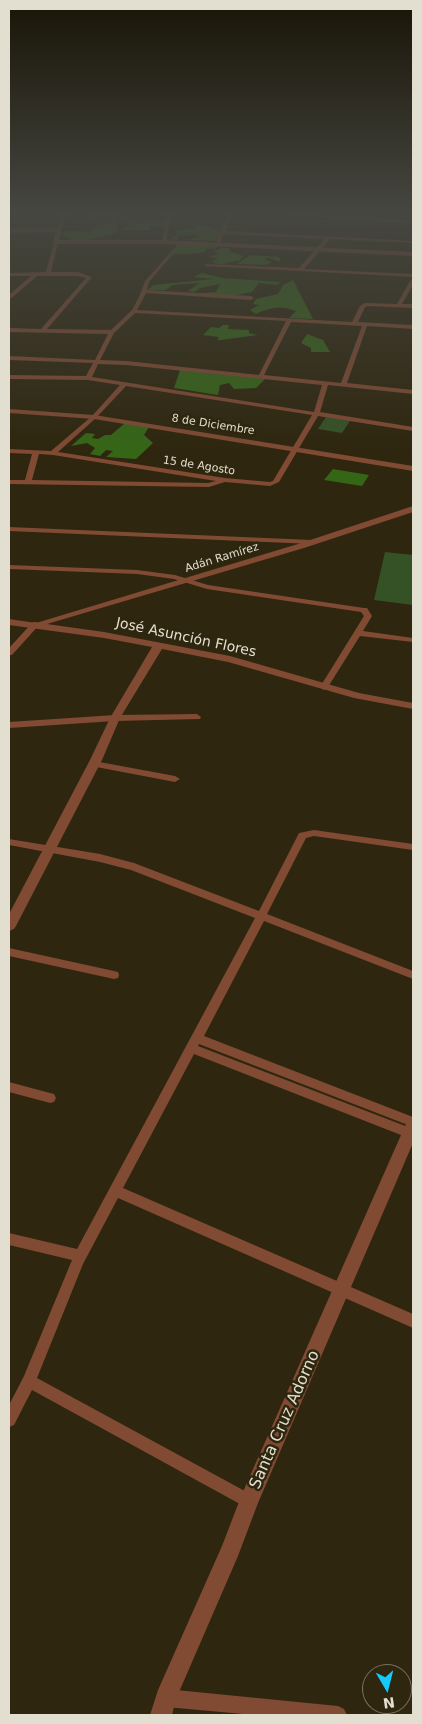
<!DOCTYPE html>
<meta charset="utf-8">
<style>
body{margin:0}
#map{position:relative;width:422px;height:1724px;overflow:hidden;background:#2e260e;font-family:"DejaVu Sans",sans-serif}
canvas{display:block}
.frame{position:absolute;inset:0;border:10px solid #e3dfd0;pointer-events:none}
.north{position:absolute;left:362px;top:1664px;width:50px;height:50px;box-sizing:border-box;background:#2e260e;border:1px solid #76705c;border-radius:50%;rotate:172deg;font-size:14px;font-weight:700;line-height:20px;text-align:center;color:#e3dfd0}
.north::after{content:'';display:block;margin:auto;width:18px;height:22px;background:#13cafb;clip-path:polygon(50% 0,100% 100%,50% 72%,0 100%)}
</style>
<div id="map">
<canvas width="422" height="1724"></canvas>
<div class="frame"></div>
<div class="north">N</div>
</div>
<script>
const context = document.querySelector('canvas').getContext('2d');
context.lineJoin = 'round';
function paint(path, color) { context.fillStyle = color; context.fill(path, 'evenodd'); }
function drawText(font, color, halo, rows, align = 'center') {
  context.font = font + ' "DejaVu Sans",sans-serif'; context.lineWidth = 5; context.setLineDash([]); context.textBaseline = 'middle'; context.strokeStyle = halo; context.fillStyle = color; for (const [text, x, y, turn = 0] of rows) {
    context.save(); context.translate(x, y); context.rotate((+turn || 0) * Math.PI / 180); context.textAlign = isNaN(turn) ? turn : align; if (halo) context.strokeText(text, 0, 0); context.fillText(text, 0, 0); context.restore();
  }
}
const green = new Path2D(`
 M326,417L350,421L342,433L318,429Z
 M385,552L413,555V605L374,600Z`);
const forest = new Path2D(`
 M99,214H118V216L111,220L119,223L115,227L118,230L116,233C101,237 77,245 63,236L65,231L90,232L98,225L97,222L112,218L108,216L88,218Z
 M125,218L138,219L137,223L150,221L140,218L168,221L165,228L152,225L148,227L151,228L148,230H123L121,229L130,225L123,219Z
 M194,225H202L223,231L215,241L188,240L200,237L195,234L178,236L179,240L169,239L177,236L175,231L178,230L196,228Z
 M181,244L218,246L215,249L206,248L207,250C196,256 184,252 171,255Z
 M222,248H229L231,252L244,256L239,261C229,260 223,268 212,262L218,258L209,257L219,254L213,251Z
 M250,255L279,257L281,262L268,258L264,259L272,262L266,265L237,264Z
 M202,273L222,278L280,282L278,285L259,283L252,292L232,296L189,294L216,292L220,284L200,288L194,292L188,291L200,283L172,285L166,290H148L153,285L213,279L193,277Z
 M293,280L313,319L289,318L296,311C281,305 270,307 256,314L250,310L259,305L253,304L256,299L278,294L283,285Z
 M223,325H229L228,329L249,330V333L258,335L220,340H217L219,337L203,335L211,327L219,328Z
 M307,334L323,340L330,352H311V348L301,343Z
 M180,370L266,378L256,388L234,389L229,383L220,385L218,395L174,388Z
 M125,423L149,427L144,435L153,443L136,459L106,457L113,451L106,450L100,456L90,454L95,448L87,443L71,446L86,433L95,434L92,438L98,439L105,435H111Z
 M333,469L369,475L362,486L324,480Z`);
const minor = new Path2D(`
 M63,214H67L61,230L57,231Z
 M167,214H171L166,242L164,243L162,242Z
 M228,214H232L225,231L413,241V243L330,239L304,269L413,274V277L204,266L206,264L299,268L325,239L224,234L219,245H215Z
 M288,214L413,221V223L290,215Z
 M56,241L58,242L51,272H78L92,277L47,329L111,330L132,310L139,297L145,281L180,242L182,243L149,282L147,290L251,296L254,298L251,300L146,293L137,310L352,322L360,306L365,303L397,304L410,281L413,280V285L402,304H413V308L368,306L365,307L358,322L413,325V329L367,326L347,383L413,390V394L328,385L320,412L413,427V431L318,416L279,482L270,486L225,482L209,487L9,484V480H25L32,454L9,453V449L51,451L92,416L120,385L88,380L9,379V375L86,376L93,363L9,360V356L95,360L108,334L9,332V328L41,329L86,278L78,276H37L9,300V295L31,276H9V273L46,272L54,242ZM135,313L286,321L259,375L126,361L100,360L114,333ZM291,322L362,326L341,383L264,375ZM98,364L126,365L322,385L314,412L92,377ZM126,386L312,415L273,481L270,482L225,478L58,452L96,418ZM39,454L53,455L216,481L208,483L32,480Z
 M9,527L312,540L316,542L312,544L9,531Z
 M9,565L137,570L175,575L208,585L364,608H367L372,616L363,631L413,638V642L360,636L328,687L324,690L320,687L364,616L361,612L207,589L174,579L137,574L9,569Z
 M33,622H36L40,624L12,655H9V648Z
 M197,714L201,717L200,719L115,721L9,728V722L115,715Z
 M94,761L175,776L180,779L175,782L91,766L89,764L91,762Z
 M314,830L413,844V850L314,836L306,838L267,914L413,971V979L264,921L204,1036L413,1117V1127L199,1044L198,1046L413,1129V1137L410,1138L406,1137L194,1054L123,1188L413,1314V1328L118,1198L83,1264L37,1378L254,1496L257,1501L254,1506L249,1509L32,1390L14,1425L9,1427V1405L24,1376L72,1260L9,1245V1233L77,1249L255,918L131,870L100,862L9,845V839L100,854L134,863L259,911L299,833Z
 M9,948L114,971L118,972L119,975L118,978L114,979L9,956Z
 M9,1082L50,1093L54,1094L56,1098L54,1102L50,1103L9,1092Z
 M166,1689L338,1706L344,1709L347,1715H254L166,1707L160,1704L157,1698L160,1692Z`);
const tertiary = new Path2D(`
 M59,228L62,230L59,240H164L413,252V256L164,244H56L53,242L56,232L9,233V229Z
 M9,409L94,415L413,466V471L94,419L9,413Z
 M413,506V512L304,548L47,624L104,632L230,656L359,693L413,703V709L354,698L228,662L162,649L120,718L102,760L16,926L14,929L9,931V914L90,760L110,718L152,647L104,638L9,625V619L36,623L298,544Z
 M413,1119V1143L258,1503L238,1556L176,1699L172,1715H150L158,1690L222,1546L242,1494L405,1126L408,1121Z`);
const farStreetnames = [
 ["8 de Diciembre",213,425,9],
 ["15 de Agosto",199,466,9],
 ["Adán Ramírez",222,558,-17]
];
const streetNames = [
 ["José Asunción Flores",186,638,12]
];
const nearStreetnames = [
 ["Santa Cruz Adorno",285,1420,-66]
];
paint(green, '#355226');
paint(forest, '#356616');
paint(minor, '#804a33');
paint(tertiary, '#804a33');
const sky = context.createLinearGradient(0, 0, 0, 455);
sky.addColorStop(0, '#191508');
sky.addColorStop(0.47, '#464741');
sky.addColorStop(1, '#46474100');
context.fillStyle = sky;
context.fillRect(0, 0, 422, 455);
drawText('11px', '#e3dfd0', '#2e260e', farStreetnames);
drawText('14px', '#e3dfd0', '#2e260e', streetNames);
drawText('16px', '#e3dfd0', '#2e260e', nearStreetnames);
</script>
